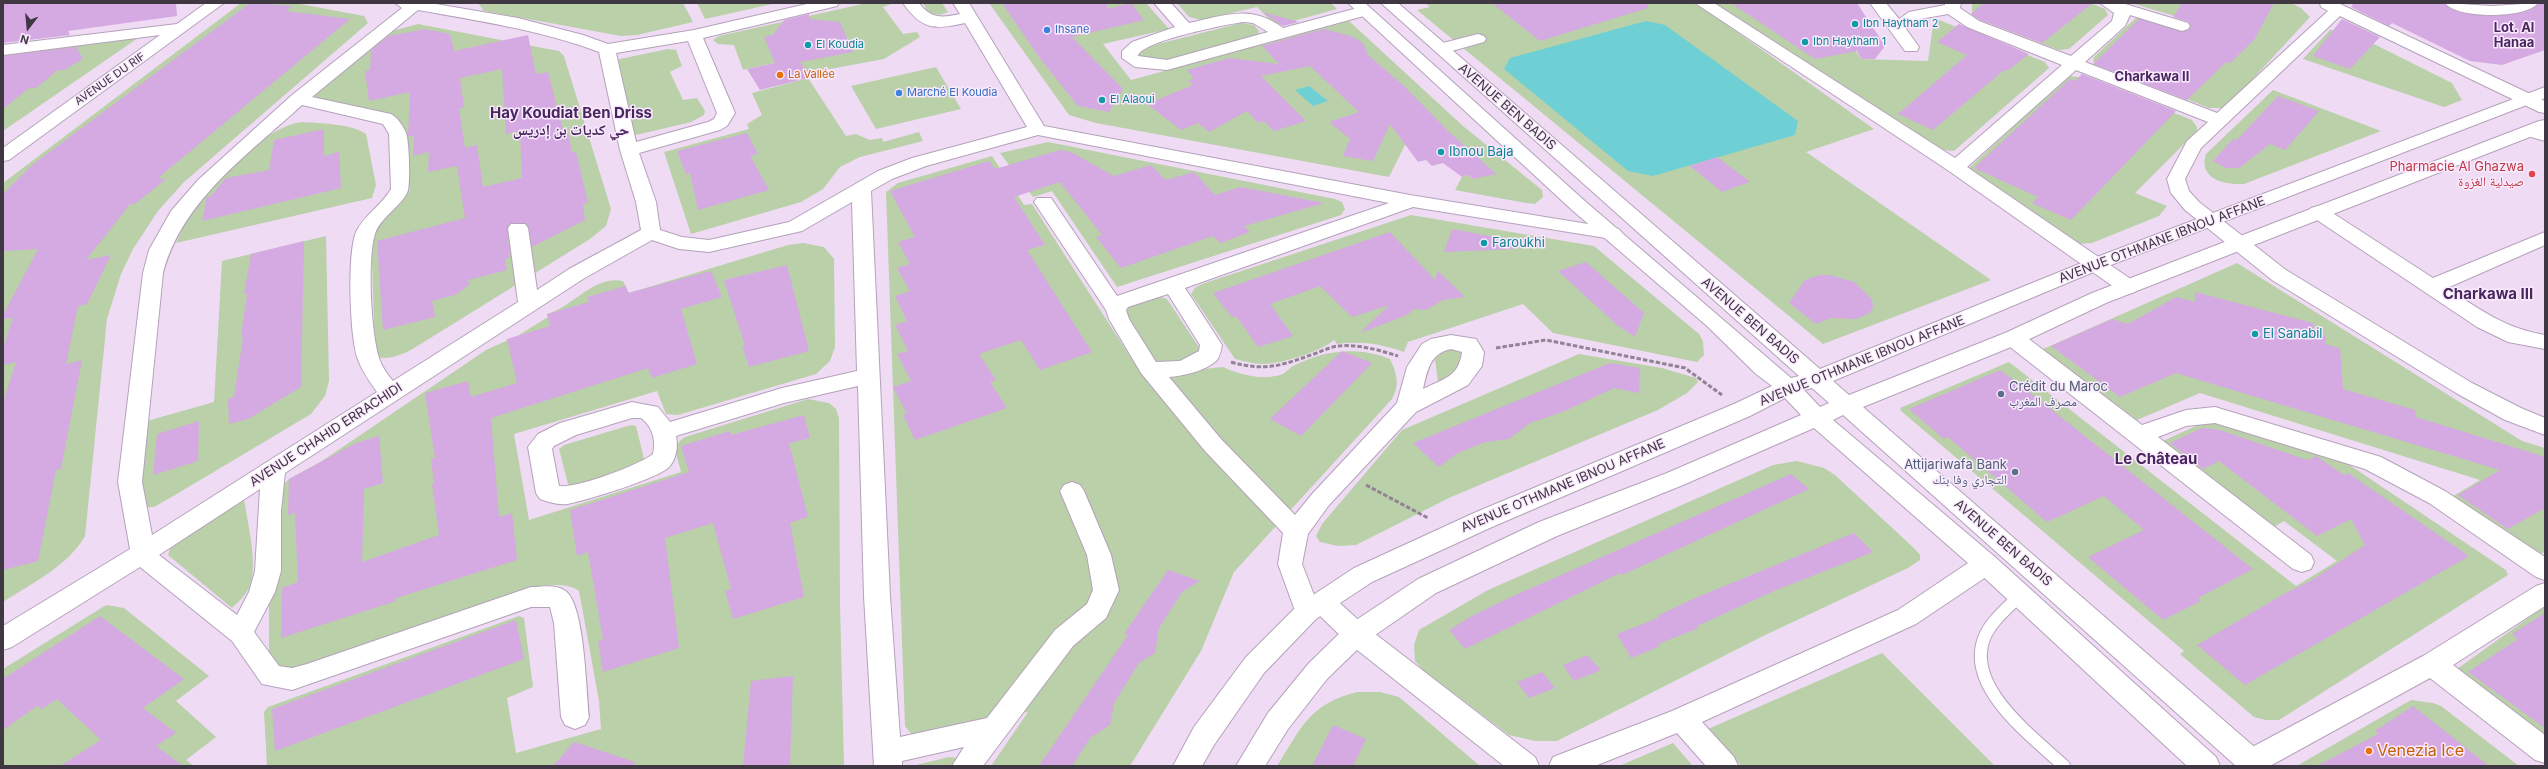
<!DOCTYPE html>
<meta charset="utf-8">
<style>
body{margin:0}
#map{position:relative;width:2548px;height:769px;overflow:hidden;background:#efdcf4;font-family:Inter,sans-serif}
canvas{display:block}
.frame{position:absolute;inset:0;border:4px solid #3f3741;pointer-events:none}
.north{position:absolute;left:8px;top:8px;width:40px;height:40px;-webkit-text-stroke:3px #faeafe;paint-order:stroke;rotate:196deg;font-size:11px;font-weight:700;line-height:16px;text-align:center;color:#3f3741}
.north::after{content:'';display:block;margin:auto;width:14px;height:18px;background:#3f3741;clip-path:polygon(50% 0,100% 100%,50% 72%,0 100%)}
</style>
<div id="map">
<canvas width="2548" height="769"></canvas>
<div class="frame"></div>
<div class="north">N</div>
</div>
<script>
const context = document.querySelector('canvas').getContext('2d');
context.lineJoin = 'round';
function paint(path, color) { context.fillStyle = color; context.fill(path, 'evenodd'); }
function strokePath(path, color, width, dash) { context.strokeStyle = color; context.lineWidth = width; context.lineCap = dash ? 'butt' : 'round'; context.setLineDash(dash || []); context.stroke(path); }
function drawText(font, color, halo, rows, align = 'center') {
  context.font = font + ' Inter,"Noto Naskh Arabic",sans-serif'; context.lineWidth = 3; context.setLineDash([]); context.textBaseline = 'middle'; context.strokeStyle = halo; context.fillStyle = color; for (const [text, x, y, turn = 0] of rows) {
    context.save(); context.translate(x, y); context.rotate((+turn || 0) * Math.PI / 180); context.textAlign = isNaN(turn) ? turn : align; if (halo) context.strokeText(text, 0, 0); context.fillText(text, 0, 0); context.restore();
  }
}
const green = new Path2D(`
 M241,3H295L364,16L368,23L184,182L158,211L133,249L121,274L107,319L85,536C68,566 32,583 3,602V183Z
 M478,3H683L693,22L637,35L621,36L490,12L484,11Z
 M697,3H777L705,19Z
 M867,3H894L883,7L903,34L917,32L920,37L884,59L808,73L796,58L743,70L734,45L718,44L713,40L719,36Z
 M923,3H942L948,12L940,15L929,13Z
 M989,3H1146L1169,29L1103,44L1131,80L1349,21L1463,126L1542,190L1543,197L1535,204L1526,203L1455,190L1462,177L1467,175L1473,179L1485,174L1405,145L1389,177L1096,123L1069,115Z
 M1177,3H1331L1337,9L1276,26L1257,7L1201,20L1189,17Z
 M1425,3H1696L1874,129L1806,152L1991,280L1823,344L1417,10L1430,7Z
 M1715,3H1825L1861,59L1928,61L1934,18L2045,62L2049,68L1954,151L1934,149Z
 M1972,3H2090L2105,9L2108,15L2069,49L2059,50L1976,18L1972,15Z
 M2131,3H2291L2301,8L2310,17L2226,108H2209L2093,62L2094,57L2139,15L2185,28L2191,21Z
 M1241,23L1254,25L1259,31L1258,34L1253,38L1159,62L1136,56L1142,48Z
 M418,24L548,49L559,51L564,56L611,209L606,226L590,239L411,350C398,356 389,360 375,357V352L371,233L410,190L405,136L401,125L312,96L388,32Z
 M2330,30L2348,31L2452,83L2462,100L2444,107L2303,59Z
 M138,38L3,131V53Z
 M668,49L676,50L682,66L670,72L683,100L697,98L705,111L704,115L691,122L632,136L615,60Z
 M936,67L961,109L876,129L851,86Z
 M2068,76L2086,78L2192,120L2197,127V131L2135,193L2167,206L2159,216L2092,243L2078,244L1968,169Z
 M808,78L846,136L856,134L870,140L882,138L883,142L919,132L923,141L860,157L840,167L823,189L801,202L691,234L664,152L749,129L747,124L762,115L752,93Z
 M2273,90L2381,131L2244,184C2224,185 2198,179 2206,154Z
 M302,122C319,123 353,124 366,134L376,185L372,198L176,243C181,233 185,222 191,213C211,183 265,126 302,122Z
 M1048,142L1335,199L1342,202L1345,209L1341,215L1335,217L1117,287L1052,191L1033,197L1000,153Z
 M992,156L1024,205L1032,204L1142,375L1223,367C1240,375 1264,381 1283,374C1287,372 1290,367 1295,365C1325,350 1358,346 1390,359C1397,374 1400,385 1392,399L1234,572L1201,651L1130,766H991L1028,712L1004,715L912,735L905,726L886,192L898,183Z
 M1411,215L1594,246L1699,334L1703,341L1704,355L1697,362L1553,333L1523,304L1408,342L1404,352C1381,344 1361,341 1337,344L1334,340C1320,352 1281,364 1263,364C1253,364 1244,361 1235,359L1191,294L1195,288L1202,284Z
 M326,236L329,381L325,396L311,414L175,495L154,507H142L137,488L147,421L214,402L222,261Z
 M803,243L824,247L834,259L835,347L830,361L816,374L678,415L666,414L657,391L514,434L529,520L681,472C678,457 670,446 685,437L808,399L829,403L836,409L839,418L840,603L844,766H267L264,712L268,707L519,616L524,618L533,687L507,698L516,753L601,729L599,701L579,591C568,583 553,585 540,586L383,637L304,668L282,671L269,661V602L280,488L289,479L322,461L486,350L519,335L548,317L547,314C574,306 594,275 623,281L629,293L788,245Z
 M2237,263L2522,441L2545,448V552L2538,554L2450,498L2480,480L2200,393L2137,420L2041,350Z
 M1160,297L1167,299L1202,352L1168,367L1157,364L1126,316L1128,307Z
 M1449,349L1462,352C1463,367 1450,374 1438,382L1435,359L1444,350Z
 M1579,354L1662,368L1696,378L1698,382L1687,393L1658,410L1451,497L1356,545L1338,546L1320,542L1316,536L1322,524L1402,430Z
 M2009,362L2296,586L2337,561L2284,521L2274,527L2163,441L2198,425L2215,423L2345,462L2506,570L2508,575L2279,720H2266L2254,717L2180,654L2184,651L1901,411L1900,408Z
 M631,425L636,426L645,463L641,467L569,488L559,449L564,445Z
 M1797,461L1824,468L1835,475L1915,549L1920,555V560L1908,568L1761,637L1557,741H1535L1509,735L1423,670L1415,661L1414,645L1419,630L1488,590L1773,465Z
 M244,498C247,522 260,569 248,590C244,597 237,603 232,608L168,555L170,549L175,545Z
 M106,605L124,608L209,676L176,701L216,737L186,760L194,766H3V669Z
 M2545,606V740L2457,669Z
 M1882,653L1995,766H1741L1708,729Z
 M1357,692H1380L1399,697L1480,766H1277C1302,727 1309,704 1357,692Z
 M2411,700L2433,703L2441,706L2519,766H2300V764Z
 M1673,743L1693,766H1619Z
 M949,757L959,758L954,766H912Z`);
const water = new Path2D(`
 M1646,21L1665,25L1798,121L1795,135L1653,176L1628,171L1504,69L1510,58Z
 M1309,86L1328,101L1313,106L1295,90Z`);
const building = new Path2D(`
 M3,3H176L177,16L68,31L70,35L3,43Z
 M250,3L292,6L286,11L350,19L158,178L166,179L135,204H130L86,260L111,255L87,304L78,306L66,364L82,360L61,469L56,470L38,561L3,570V403L16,362L3,365V348L13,318L3,319V315L38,249L3,251V194L32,165Z
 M1002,3H1107V9L1131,3L1144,20L1072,37L1123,89L1109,112L1078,106L1039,57Z
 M1492,3H1647L1648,8L1540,41Z
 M1731,3H1857L1885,46L1875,59H1861L1857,51L1815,59Z
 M1984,3H2093L2042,43L1980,20L1971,14Z
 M2182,3H2274L2254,40L2230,63L2226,62L2187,100L2093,64L2139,19L2182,32L2188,30L2191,27L2189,22L2173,17Z
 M2349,3H2444L2451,9L2462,13L2491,16L2521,13L2532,9L2539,3H2545V50L2502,65L2470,61L2392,23L2389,26L2351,7L2353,5Z
 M1262,12L1299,22L1283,26Z
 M809,14V19L840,22L853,52L800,62L812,77L760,90L747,69L775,63L764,37L773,35L784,20Z
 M2342,19L2380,37L2350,69L2313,56Z
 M1959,24L2029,54L2007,71L2004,70L1933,130L1898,114L1967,55L1937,42Z
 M425,29L450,34L454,51L528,35L536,74L548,72L563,130L567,129L572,152H576L588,202L583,204L585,220L532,247L529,228L526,223H510L507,228L510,257L505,260L507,270L468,280L469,285L455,295L432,301L435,317L383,330L377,241L465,218L457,166L428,172L429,152L413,156L414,137L408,136L410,92L369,101L365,71L370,70L371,50L389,36ZM502,69L506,134L520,131L522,178L483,187L477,145L465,148L459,108L464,107L460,78Z
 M1324,29L1351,36L1363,43L1368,55L1405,87L1448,131L1496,174L1473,179L1467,175L1462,177L1443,163L1432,166L1426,160L1418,162L1390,124L1373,161L1343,156L1350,139L1329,122L1359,112L1310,66L1261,76L1306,121L1274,131L1264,121L1258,123L1247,111L1209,132L1198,123L1181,130L1147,104L1193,85L1188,80L1194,79L1187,70L1229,58L1279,64L1262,46Z
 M76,47L83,59L64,70H58L36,88H29L3,109V56Z
 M2082,74L2176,111L2071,220L2032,203L2038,197L1974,168L2070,79L2075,81Z
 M2278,96L2319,111L2285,150L2270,144L2239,168H2226L2213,161L2233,139L2237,140Z
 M324,129V156L339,152L341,188L202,221L207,197H210L226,178L269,170L274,140Z
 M747,133L758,154L750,156L769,190L698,210L690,173L686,174L677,151Z
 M1060,150L1071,152L1114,176L1151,165L1166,180L1194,172L1215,195L1241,187L1324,203L1244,226L1250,232L1220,243L1213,236L1121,268L1096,237L1102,235L1060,182L1014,197L1045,245L1027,250L1092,352L1040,370L1021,340L979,354L996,380L990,382L1007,408L915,440L903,415L907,414L893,387L911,381L897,354L908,351L895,325L907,321L895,296L910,291L897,268L910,264L898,242L915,237L890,191L989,161L995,169Z
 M1717,157L1750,182L1722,192L1690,166Z
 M1452,229L1516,241V249L1444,252Z
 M1390,232L1435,280L1438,271L1465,297L1443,300L1426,310L1414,309L1407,315L1360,333L1389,305L1352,317L1320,286L1270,304L1293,336L1258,347L1236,316L1232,317L1213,293Z
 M304,241L301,387L248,419L229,424L228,399L234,397L243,337H241L247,294H244L251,254Z
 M1586,262L1644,313L1635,337L1617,325L1558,271Z
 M787,265L809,351L749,367L742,346H745L724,280Z
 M711,271L722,297L681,309L697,364L652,378L648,368L491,418L499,517L512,513L517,560L396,598V601L281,638L282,588L298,582L295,513L288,515L289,479L356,443L379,436L383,483L364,489L362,562L439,535L432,484H434L431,459L435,458L425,393L468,381L471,397L517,383L507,339L550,326L547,314L589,302L587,297L626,286L628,293Z
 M1820,275H1830L1854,282L1872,299L1873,308L1868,314L1856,319L1831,318L1816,324L1789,303L1805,280Z
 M2195,292L2313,323L2314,333L2325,335V344L2340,348L2343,389L2415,410L2416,417L2545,457V508L2508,529L2458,495L2500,470L2176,373L2120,397L2051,346L2112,319L2128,324L2176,297L2195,302Z
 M1342,351L1372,363L1301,436L1270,419Z
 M1610,363L1640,368L1639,393L1614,388L1565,411L1530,423L1509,439L1485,442L1456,454L1439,467L1413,443Z
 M2000,370L2043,403L2253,569L2198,598L2201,601L2163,620L2088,557L2144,530L2104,496L2047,522L1948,437L1944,439L1909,409Z
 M804,415L810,438L789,443L808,517L790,523L804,597L733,619L725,591L731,589L713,523L665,538L679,648L603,672L598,641L603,640L588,552L577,556L570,510L689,472L681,446L730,431L731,435Z
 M199,421L198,461L153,475L157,434Z
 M2202,428L2220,430L2307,460L2316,456L2344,475L2348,473L2469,556L2245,685L2197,645L2284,594L2312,580L2365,545L2351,519L2317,536L2219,461L2203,469L2170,443Z
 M1791,474L1809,489L1622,575L1620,573L1465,649L1449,630L1472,616L1511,597Z
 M1854,533L1873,552L1774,591L1697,626L1699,628L1658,644L1660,646L1631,658L1617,634L1658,618L1657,616L1695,598Z
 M1168,570L1200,581L1182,592L1159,628L1155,653L1139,663L1114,703L1110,725L1090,738L1072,766H1039L1128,635L1124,634Z
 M2545,613V728L2468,672L2518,639L2512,634Z
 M100,616L184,679L143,708L176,733L156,746L183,766H60L101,740L57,699L42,709L37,706L3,730V679Z
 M516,620L524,659L275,751L272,709Z
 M1587,655L1601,670L1574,681L1563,665Z
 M1542,672L1555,688L1529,698L1517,682Z
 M793,676L790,766H743L751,681Z
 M2413,706L2489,766H2317L2378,734L2375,731Z
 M1333,725L1366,739L1353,766H1312Z
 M574,742L635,762L634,766H553Z`);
const path = new Path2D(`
 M1496,348L1546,340L1685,368L1722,395
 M1231,362C1266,372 1282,365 1314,354C1322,351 1330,347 1338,346C1358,344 1379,350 1398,356
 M1366,485L1428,518`);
const service = new Path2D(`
 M2019,596C2008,608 1992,620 1985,636C1963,686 2032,736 2064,766`);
const minor = new Path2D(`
 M206,3H224L9,160L3,161V148L160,35L3,55V45L177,24Z
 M395,3H430L518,18L583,35L608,44L694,30L811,3H839L837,6L703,38L735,113L727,126L720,130L639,153L656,202L660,230L682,237L709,240L789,222L878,171L912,158L1027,127L965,23C935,30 922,30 903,3H919C931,19 942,18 960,14L953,3H969L1044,126L1410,195L1619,229L1622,233L1619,237L1612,239L1413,207L1185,288L1222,345C1221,350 1220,356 1217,360C1206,371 1183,376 1169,377L1221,439L1295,515L1313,493L1397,403L1407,367L1422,344L1431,339L1451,335L1476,339L1484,352L1482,366L1468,385L1416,412L1329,505L1308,534L1302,564L1314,595L1322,592L1331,595L1365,626L1535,757L1539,766H1504L1347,642L1319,615L1316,619L1307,622L1298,619L1278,564L1283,533L1205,451L1141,373L1109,319L1106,310L1034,202L1037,198H1051L1117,296L1389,203L1038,135L926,166L892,179L871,191L890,596L900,737L987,718L1055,630L1087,604L1093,590L1087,555L1060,491L1064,485L1072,482L1080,485L1084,491L1111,555L1119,590L1106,618L1073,646L983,766H952L964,747L902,761V766H874L864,596L858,386L784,403L676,436C678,446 677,457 670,466C661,478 584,501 567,504C558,505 548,502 540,499L536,493L528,447L538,434L560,423L632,402L658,407L670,422L782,388L857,371L852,202L802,231L709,252L679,249L652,240L583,279L285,473L281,511V571L275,592L254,632L279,666L292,668L307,664L531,587C541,587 555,584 564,590C585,601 586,692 589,717L585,725L575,729L565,725L561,717L554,623L550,607H531L292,690L262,684L232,641L140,567L12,647L3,650V626L130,549L118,482L143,273L149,250L171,211L198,180L292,95L402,8ZM418,10C479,21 541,30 599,52L620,150L636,202L641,230L569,269L537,290L528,228L525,224H511L508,228L518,302L393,381C387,374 382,367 379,358C371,332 367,259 375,234C380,218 399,208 407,193C411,187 409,140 406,133C403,126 398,118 391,114L312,97ZM688,41L717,113L714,119L708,122L636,142L616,53ZM302,105L383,124L389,134L391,189C382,205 364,215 356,232C347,255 350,333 357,357C361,369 369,381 377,392L152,535L142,482L163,273C182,200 249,154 302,105ZM1168,294L1200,345L1199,351L1180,361L1156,362L1129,319L1126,310L1128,307ZM1451,349L1462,352C1459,377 1443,379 1423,389C1427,371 1430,353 1451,349ZM632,418H641C653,427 656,441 653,454C637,466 578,488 559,486L552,449L554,446L576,435ZM260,489L255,571L249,592L237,615L159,555Z
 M1154,3H1171L1189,23C1224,15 1252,4 1283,28L1365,6L1373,11L1371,14L1167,70L1135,67L1122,58V51L1132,42L1175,27ZM1244,22L1253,23L1268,32L1167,60L1138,56C1141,41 1228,24 1244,22Z
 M1695,3H1714L1955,158L2062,65L1967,27L1948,14L1920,19L1906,29L1919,47L1917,51H1905L1870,3H1886L1899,19L1909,12L1945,5V3H1961L1960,8L1979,21L2071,56L2112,21L2114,13L2100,3H2122L2188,23L2190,26L2188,29L2182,31L2130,15L2125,26L2085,62L2217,113L2328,11L2321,7L2320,3H2338L2545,101V113L2539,112L2340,16L2201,148L2185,179L2189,191L2199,202L2286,270L2472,383L2521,408L2545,418V435L2505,420L2456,393L2272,280L2185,210L2171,193L2167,179L2187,141L2208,122L2076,70L1967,167L2135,282L2138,287L2135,292L2128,294L2121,292L1949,171Z
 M2445,3L2492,6L2538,3C2527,19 2456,19 2445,3Z
 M1478,34L1484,36L1486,39L1484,42L1441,54L1433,49L1435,45Z
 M2530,126L2545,130V141L2524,135L2521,131L2524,127Z
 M2318,206L2325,208L2433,278L2545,232V245L2447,288C2481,310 2504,328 2545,335V349L2508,342L2477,327L2311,216L2308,212L2311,208Z
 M2013,331L2021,333L2142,425L2186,410L2215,407L2381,457L2445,491L2545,557V580L2536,577L2429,503L2365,469L2215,423L2186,426L2158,437L2311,555L2314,562L2311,569L2302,572L2293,569L2005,343L2002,338L2005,333Z
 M1986,554L1995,557L1998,564L1995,571L1916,624L1702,722L1734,757L1738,766H1706L1677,733L1595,766H1549L1553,757L1672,711L1898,610L1977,557Z
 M2545,583V606L2453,665L2545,735V763L2535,760L2430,678L2270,766H2239L2237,762L2241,753L2423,656L2536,586Z`);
const secondary = new Path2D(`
 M1348,3H1365L1586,202L1791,378L1799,376L1381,3H1398L1820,369L2089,260L2545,87V98L2103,268L1833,381L1849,395L2005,333L2092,293L2539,121L2545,120V131L2106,303L2021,343L1863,407L2266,757L2270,766H2236L1843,415L1833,420L1995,557L2216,757L2220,766H2187L1977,571L1814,428L1683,485L1557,536L1436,593L1365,642L1327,679L1288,729L1265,766H1236L1268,713L1309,663L1347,626L1418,579L1539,522L1667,473L1801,415L1785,398L1750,416L1492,527L1372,582L1316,619L1264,673L1214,745L1202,766H1173L1194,727L1246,657L1298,605L1354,568L1474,513L1734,404L1772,386L1756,374L1707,326L1572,210ZM1812,388L1829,403L1820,407L1804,390Z`);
const markers = [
 [1855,24,4,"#0f9aa8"],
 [1047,30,4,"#3f7fe0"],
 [1805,42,4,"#0f9aa8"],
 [808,45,4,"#0f9aa8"],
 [780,75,4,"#e8710a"],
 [899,93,4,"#3f7fe0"],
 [1102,100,4,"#0f9aa8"],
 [1441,152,4,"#0f9aa8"],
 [2532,174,4,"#e0444e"],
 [1484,243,4,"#0f9aa8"],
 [2255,334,4,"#0f9aa8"],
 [2001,394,4,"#5c6f8a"],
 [2015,472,4,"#5c6f8a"],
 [2369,751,4,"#e8710a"]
];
const farCulturenames = [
 ["Ibn Haytham 2",1863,24],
 ["Ibn Haytham 1",1813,42],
 ["El Koudia",816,45],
 ["El Alaoui",1110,100]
];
const farShopnames = [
 ["Ihsane",1055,30],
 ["Marché El Koudia",907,93]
];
const farFoodnames = [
 ["La Vallée",788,75]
];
const farStreetnames = [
 ["AVENUE DU RIF",110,79,-35]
];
const farQuarternames = [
 ["Lot. Al",2514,28],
 ["Hanaa",2514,43],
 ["Charkawa II",2152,77]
];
const streetNames = [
 ["AVENUE BEN BADIS",1507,107,41],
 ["AVENUE OTHMANE IBNOU AFFANE",2162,240,-21],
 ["AVENUE BEN BADIS",1750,321,41],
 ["AVENUE OTHMANE IBNOU AFFANE",1862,361,-22],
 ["AVENUE CHAHID ERRACHIDI",326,435,-33],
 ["AVENUE OTHMANE IBNOU AFFANE",1563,486,-23],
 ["AVENUE BEN BADIS",2003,543,41]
];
const cultureNames = [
 ["Ibnou Baja",1449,152],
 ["Faroukhi",1492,243],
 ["El Sanabil",2263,334]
];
const healthNames = [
 ["Pharmacie Al Ghazwa",2524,167],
 ["صيدلية الغزوة",2524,182]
];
const serviceNames = [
 ["Crédit du Maroc",2009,387],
 ["مصرف المغرب",2009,402],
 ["Attijariwafa Bank",2007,465,"right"],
 ["التجاري وفا بنك",2007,480,"right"]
];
const quarterNames = [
 ["Hay Koudiat Ben Driss",571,113],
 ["حي كديات بن إدريس",571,130],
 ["Charkawa III",2488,294],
 ["Le Château",2156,459]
];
const nearFoodnames = [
 ["Venezia Ice",2377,751]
];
paint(green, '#bad0a9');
paint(water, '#6ed0d5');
paint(building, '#d5a9e2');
strokePath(service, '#b4a2ba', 14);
strokePath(minor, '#b4a2ba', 2);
strokePath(secondary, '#b4a2ba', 2);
strokePath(path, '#908394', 3, [4.5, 2]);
strokePath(service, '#fff', 12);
paint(minor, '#fff');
paint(secondary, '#fff');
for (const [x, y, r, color] of markers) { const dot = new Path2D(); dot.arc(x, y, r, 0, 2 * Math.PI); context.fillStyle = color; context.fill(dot); strokePath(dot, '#faeafe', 1.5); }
drawText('11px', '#0d838f', '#faeafe', farCulturenames, 'left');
drawText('11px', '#366cbe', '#faeafe', farShopnames, 'left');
drawText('11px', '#c56008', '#faeafe', farFoodnames, 'left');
drawText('11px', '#3f3741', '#faeafe', farStreetnames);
drawText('bold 13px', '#48265e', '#faeafe', farQuarternames);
drawText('13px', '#3f3741', '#faeafe', streetNames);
drawText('13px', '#0d838f', '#faeafe', cultureNames, 'left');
drawText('13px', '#be3a42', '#faeafe', healthNames, 'right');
drawText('13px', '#4e5e75', '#faeafe', serviceNames, 'left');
drawText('bold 15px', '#48265e', '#faeafe', quarterNames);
drawText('16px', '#c56008', '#faeafe', nearFoodnames, 'left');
</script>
